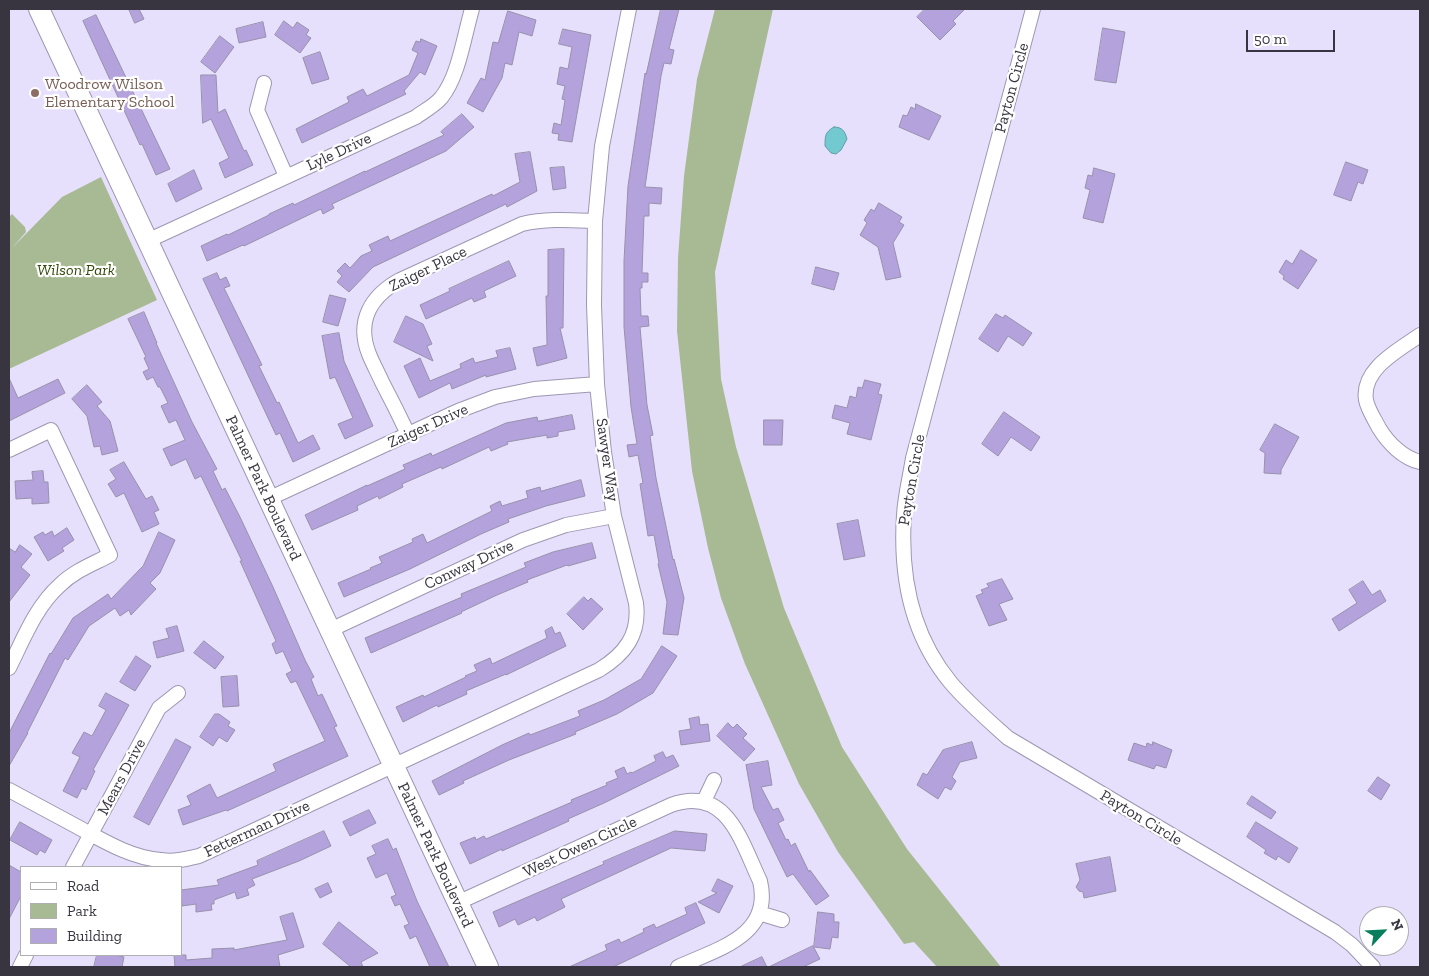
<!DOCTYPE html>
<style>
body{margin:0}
#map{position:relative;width:1429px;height:976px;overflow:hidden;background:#e7e0fc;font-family:"Zilla Slab",serif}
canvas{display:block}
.frame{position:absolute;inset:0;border:10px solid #383540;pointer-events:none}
.legend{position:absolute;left:20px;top:866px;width:162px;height:90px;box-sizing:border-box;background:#fff;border:1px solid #afaeb3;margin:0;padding:6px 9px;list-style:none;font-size:15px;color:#383540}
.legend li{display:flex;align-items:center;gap:10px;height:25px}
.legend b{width:25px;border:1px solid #afaeb3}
.north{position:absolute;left:1359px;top:906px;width:50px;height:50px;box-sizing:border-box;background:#fff;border:1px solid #afaeb3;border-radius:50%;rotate:65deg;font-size:14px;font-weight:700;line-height:20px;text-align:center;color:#383540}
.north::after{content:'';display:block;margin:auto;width:18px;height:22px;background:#097e5c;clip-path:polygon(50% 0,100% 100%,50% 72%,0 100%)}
.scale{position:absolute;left:1246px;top:30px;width:89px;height:22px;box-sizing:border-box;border:2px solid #383540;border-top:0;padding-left:6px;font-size:15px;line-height:18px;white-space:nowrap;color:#383540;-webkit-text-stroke:4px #fff;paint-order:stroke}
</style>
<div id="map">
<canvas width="1429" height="976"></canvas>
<div class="frame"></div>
<ul class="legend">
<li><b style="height:6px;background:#fff"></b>Road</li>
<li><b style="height:14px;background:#a8ba93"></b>Park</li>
<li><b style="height:14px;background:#b3a2dc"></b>Building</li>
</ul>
<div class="north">N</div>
<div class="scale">50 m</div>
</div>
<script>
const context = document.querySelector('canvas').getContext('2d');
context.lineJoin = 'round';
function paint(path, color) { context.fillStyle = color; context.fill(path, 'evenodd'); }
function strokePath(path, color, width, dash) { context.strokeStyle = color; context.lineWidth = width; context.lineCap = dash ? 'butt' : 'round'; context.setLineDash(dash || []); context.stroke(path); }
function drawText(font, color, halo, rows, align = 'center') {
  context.font = font + ' "Zilla Slab",serif'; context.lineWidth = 4.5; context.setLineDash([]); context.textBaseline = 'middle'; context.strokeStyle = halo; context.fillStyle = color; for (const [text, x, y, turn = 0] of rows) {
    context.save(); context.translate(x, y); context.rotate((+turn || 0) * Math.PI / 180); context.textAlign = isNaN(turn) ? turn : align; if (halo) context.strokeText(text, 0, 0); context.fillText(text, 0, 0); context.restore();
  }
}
const green = new Path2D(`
 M715,9H773L715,272L721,379L736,447L784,608L842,747L907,849L1001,967H937L914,942L904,944L838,852L799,784L745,664L721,598L708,548L692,471L677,331L678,258L684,176L697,79Z
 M101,177L157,300L9,369V217L12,214L25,227L26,232L12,248L62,197Z`);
const water = new Path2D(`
 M834,127C842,127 845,131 847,139L841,150L836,154L831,153L825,146C825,136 825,132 834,127Z`);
const building = new Path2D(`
 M129,9H139L144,19L135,23Z
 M661,9H679L669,49L674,50L671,64L664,63L661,76L645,187L662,188L661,204L649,203V216H644L642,273H648V282H642V288H640L641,316H648L649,326L640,327L647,405L653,435L650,436L656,478L673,560L674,559L684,598L678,635L663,634L667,602L658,564L659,563L654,535L648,536L640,484L643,483L638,455L629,457L627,445L637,444L631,407L624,327V261L628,186L645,73L646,74Z
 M925,9H965L953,21L956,24L940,40L917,17Z
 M508,11L536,20L532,36L519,32L512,65L505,63L502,78L483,112L467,103L481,78L485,80L493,42L498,43Z
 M96,15L170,169L156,175L142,144L140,145L83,21Z
 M284,21L293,28L297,22L309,30L306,35L311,38L300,53L275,35Z
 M263,22L266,37L239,43L236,29Z
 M1103,28L1125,32L1116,83L1095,80Z
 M563,29L591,35L572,142L558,140L559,134L552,133L554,123L561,125L565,100L562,99L565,86L557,84L560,67L568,69L572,47L559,44Z
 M220,36L234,47L215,73L201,62Z
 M421,39L437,46L425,75L420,72L404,91L406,94L302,143L296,129L349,102L347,97L363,89L367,96L409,75L418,53L412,50L416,41L420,42Z
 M320,52L329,79L312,84L303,58Z
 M201,75H216L218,113L225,109L244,151L246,150L253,165L225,178L219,163L229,158L211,119L203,123Z
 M916,104L941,116L929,140L899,127L903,115L907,116L911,107L915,109Z
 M462,114L474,127L446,151L332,204L334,208L323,214L321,209L244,246L243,245L207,261L201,246L227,234L228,235L269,215V214L293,203L294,205L365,171V172L444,135L441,132Z
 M530,152L537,191L507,207L506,204L373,267L349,292L337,282L342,276L337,271L345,263L350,268L361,256L372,251L369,245L388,236L390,241L492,194L493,196L520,182L515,154Z
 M1346,162L1368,170L1363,184L1358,182L1351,201L1334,195Z
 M564,167L566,188L553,190L550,168Z
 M1094,168L1115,174L1103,223L1083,218L1090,190L1085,188L1088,175L1092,176Z
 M194,170L202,189L176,202L168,184Z
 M879,203L902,217L899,222L904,225L893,243L901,277L886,280L878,247L860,235L867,223L864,220L871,209L874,211Z
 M564,249L563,328H560L567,358L537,366L533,348L547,345L546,296H548V250Z
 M1301,250L1317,260L1298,289L1283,279L1284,276L1279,272L1286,260L1292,264Z
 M509,261L516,276L484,291L486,297L474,302L472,298L426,319L420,305L450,291L449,289Z
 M816,267L839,273L834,290L812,284Z
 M217,273L220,280L226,277L230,286L224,288L262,365L259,366L277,403L279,402L298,443L313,435L320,449L293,462L280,433L276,435L203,279Z
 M330,295L346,299L338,326L323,322Z
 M144,312L157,343H156L192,422L217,469L213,471L222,490L225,488L240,517L273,587L305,660L314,677L311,679L318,696L322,694L337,726L334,727L348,756L227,811L226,810L183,825L178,810L191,805L187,796L210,784L217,798L276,771L273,764L325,741L296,681L291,683L286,674L292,671L283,651L276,654L272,644L276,641L240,561H242L201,476L195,479L186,459L171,466L163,449L185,440L176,420L169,423L161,406L168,403L160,387H158L153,377L147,380L143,372L149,369L144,358L146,357L128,319Z
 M996,314L1003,318L1005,315L1032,333L1023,346L1008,336L998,352L979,339Z
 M406,316L423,324L432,344L427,346L433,361L394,342Z
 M339,333L344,361L373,426L345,439L338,424L353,418L335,377L330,379L322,336Z
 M510,348L516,369L486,377V375L452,389L450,383L419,398L404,366L420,358L430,381L461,368L460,364L473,358L475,363L498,357L496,351Z
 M9,378L18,398L58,379L65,393L9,421Z
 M865,380L881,384L878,394L882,395L871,440L847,434L850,423L832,418L835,405L847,408L850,396L856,398L858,387L862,388Z
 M87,385L102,402L97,406L110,421L118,451L102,455L100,446L94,447L87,416L72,399Z
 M1004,412L1040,437L1031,451L1011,437L998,456L982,444Z
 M572,415L575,429L558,432V436L547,438V435L507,442L508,444L491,451L489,447L442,469L441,467L402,484L403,487L379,499L378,496L357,506L358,510L312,530L305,515L367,485V486L405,469L403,465L431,453L432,456L506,423L537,417L538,421Z
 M764,420H783L782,445H764Z
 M1275,424L1299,437L1281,470V474L1264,473L1265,453L1260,450Z
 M124,462L146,499L152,496L159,510L154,512L159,524L142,532L124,493L116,497L108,484L116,479L110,470Z
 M43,471L44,482H48L49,503L32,504V498L16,499L15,481L33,480L32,472Z
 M581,480L585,496L546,506L508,519L509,522L481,534L410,569L344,597L338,583L371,569L370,568L382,563L379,557L413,542L412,539L423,534L427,543L492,511L490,506L500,501L502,506L528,498L526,491L540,487L541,491Z
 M858,520L865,556L844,560L837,524Z
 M67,528L74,540L62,548L64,551L48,561L34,537L43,532L45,535L52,531L54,536Z
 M159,532L175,540L160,573L150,583L156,589L131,615L129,610L120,616L115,608L89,626L68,660L65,658L27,733H28L9,766V733L50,653L51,654L73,618L108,594L111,599L143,566Z
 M592,543L596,558L568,566L567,565L527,580L528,582L497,595L461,612L462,613L371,653L365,638L462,597L461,594L526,567L524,563L553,552Z
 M20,545L32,554L21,567L30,575L9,602V548L15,552Z
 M1002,579L1013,599L999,604L1007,620L989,626L976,596L983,593L981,590L989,587L987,584Z
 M1363,581L1372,595L1380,590L1386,601L1339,631L1332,619L1357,603L1349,590Z
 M584,597L588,601L591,598L603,609L583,630L567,614Z
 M177,626L184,651L157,658L153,642L169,638L166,629Z
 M552,627L555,634L560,632L566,646L506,675V674L466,691L467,694L438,707L437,705L403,722L396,707L423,695L424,697L466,677L465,676L477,671L474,665L490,658L492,664L547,638L545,631Z
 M204,641L224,657L215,669L194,653Z
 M662,646L677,656L653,693L617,714L575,732L576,734L509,760L463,781L464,783L439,795L432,781L502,745L529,733L530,735L580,716L578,711L604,700L641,679Z
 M136,656L151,666L135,691L120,682Z
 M237,676L239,706L223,707L221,677Z
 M106,693L129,705L93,770L95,771L86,790L82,788L77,798L63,791L80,757L72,753L84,732L92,736L106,710L99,706Z
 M215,714H219L230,722L228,726L235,730L227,742L219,737L213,746L200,737Z
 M699,717L700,725L708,724L710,741L681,745L679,731L691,729L689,719Z
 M728,723L733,728L737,724L747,734L743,738L755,749L744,761L717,736Z
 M176,739L191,747L149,825L134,817Z
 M972,742L977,758L960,762L952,777L956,781L951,790L945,787L938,799L917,785L923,773L927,775L943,750Z
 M1153,742L1172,750L1166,768L1156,765L1154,769L1128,760L1134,743L1146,747L1147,743L1152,745Z
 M663,752L666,758L673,755L679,766L604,803L568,819L569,821L502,851V849L470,864L460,843L475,837L476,840L484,836L486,839L572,802L571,800L607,785L606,783L618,778L615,771L624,767L627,774L631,772L632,773L656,761L654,756Z
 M768,761L772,785L761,787L773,810L778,808L784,820L778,823L786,840L788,839L791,846L795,843L809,872L810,870L829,896L816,905L793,874L787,877L754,809L746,765Z
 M1378,777L1390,785L1381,800L1368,791Z
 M1252,796L1276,812L1271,819L1247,804Z
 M369,810L376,823L350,836L343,822Z
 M20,822L52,840L45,853L40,850L37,855L10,840Z
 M1256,822L1298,848L1289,863L1278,856L1276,860L1264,853L1266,850L1247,837Z
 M324,831L331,846L299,861L252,879L255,885L247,889L249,895L237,899L235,892L214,900V904H211L212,910L196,912V904L182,906L181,890L219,885L217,880L258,865L257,861Z
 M675,831L707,834L705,851L671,848L561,899L565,907L537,921L535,917L518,925L515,919L499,927L493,912L604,864L603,862Z
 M388,839L393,850L396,848L417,901L449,967H430L416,936L410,939L404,926L409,924L400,904L395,906L391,897L396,895L387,873L376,878L367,858L376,854L372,846Z
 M1110,857L1116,891L1084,898L1083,892L1079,891L1076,887L1080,880L1076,864Z
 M9,865L21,872V896L9,919Z
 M718,879L733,886L719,913L698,902L717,893L712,891Z
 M328,883L332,892L320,898L315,889Z
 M696,903L705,923L613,967H569L607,950L605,945L619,939L621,943L644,932L643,929L654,924L656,928L687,914L685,908Z
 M818,912L834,914V922H839L838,938L832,937L830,949L814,947Z
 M293,913L304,947L278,955L280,967H175L174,955H186V960L212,958V949L234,948V950L287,940L280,917Z
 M339,922L378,953L361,962L363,967H351L323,944Z
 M813,946L820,959L803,967H769Z
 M97,955H115L124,957L122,967H94Z
 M762,957L767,967H740Z`);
const street = new Path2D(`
 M1033,9L913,458C910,477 905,496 904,515C900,575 911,635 951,683C968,703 988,720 1008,738L1335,932L1352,945L1373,967
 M264,83L257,110L286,176
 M147,241L416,117C424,111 434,106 441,98C459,76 464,36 472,9
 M1420,335C1399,350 1361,369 1366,400C1368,410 1375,420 1379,428C1388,443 1403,458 1420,462
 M408,434C400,417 391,399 382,382C378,373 373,364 369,354C356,321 371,296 400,280L522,224C546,218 571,220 595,221
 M9,450L51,430L110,555C93,564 74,571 60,585C36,606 23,640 9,668
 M268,499L458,411L495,397L534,389L597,384
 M330,630L523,540L566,525L614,516
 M9,790C31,802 54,814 76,826C102,840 131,858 161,860C174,862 186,859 199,856L599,670C625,654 640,635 636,603L614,516L604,452L597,384L594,305L595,221L602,146L629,9
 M704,801L714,780
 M73,867L159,708L178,693
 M457,903L671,805C727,785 741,841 760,881C773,936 717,949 678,967
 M759,913L782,920
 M20,967L26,955`);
const secondary = new Path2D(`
 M39,9L488,967`);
const markers = [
 [35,93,5,"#8d6e63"]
];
const educationNames = [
 ["Woodrow Wilson",45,84],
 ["Elementary School",45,102]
];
const streetNames = [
 ["Payton Circle",1012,88,-75],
 ["Lyle Drive",339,152,-25],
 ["Zaiger Place",428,269,-26],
 ["Zaiger Drive",428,426,-24],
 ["Sawyer Way",607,460,82],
 ["Payton Circle",912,480,-80],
 ["Palmer Park Boulevard",263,488,65],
 ["Conway Drive",469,565,-25],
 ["Mears Drive",122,777,-62],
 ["Payton Circle",1141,818,31],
 ["Fetterman Drive",257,829,-25],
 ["West Owen Circle",580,847,-25],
 ["Palmer Park Boulevard",435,855,65]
];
const parkNames = [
 ["Wilson Park",76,270]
];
paint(green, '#a8ba93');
paint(water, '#72c9cf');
strokePath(water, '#619da4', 1);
paint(building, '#b3a2dc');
strokePath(building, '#9891ab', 1);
strokePath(street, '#9e97b1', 16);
strokePath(secondary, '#9e97b1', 22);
strokePath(street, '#fff', 14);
strokePath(secondary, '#fff', 20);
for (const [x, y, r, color] of markers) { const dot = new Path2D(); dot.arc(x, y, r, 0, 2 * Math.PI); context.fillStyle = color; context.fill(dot); strokePath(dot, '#fff', 2); }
drawText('16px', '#785e54', '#fff', educationNames, 'left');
drawText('16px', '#383540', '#fff', streetNames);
drawText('italic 16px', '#314807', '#fff', parkNames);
</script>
